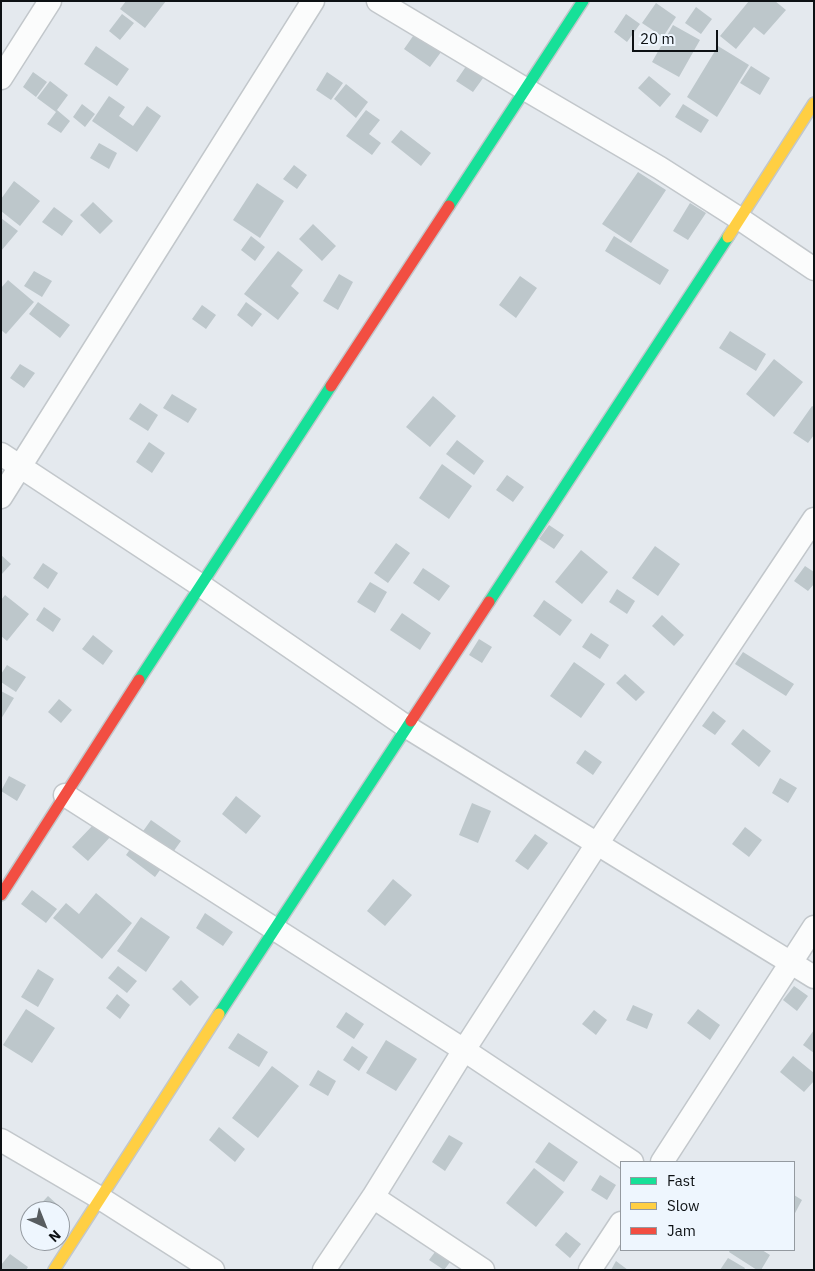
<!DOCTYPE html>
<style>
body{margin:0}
#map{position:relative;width:815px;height:1271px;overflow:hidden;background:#e4e9ee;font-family:"IBM Plex Sans",sans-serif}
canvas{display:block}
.frame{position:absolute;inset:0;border:2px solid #0d1114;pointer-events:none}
.legend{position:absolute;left:620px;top:1161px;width:175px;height:90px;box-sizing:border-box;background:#eef6fe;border:1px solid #949aa0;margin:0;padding:6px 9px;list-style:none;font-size:15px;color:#0d1114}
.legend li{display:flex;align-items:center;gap:10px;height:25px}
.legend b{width:25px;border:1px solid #949aa0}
.north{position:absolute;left:20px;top:1201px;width:50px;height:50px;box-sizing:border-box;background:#eef6fe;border:1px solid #949aa0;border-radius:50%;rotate:136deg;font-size:14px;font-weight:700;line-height:20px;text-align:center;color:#0d1114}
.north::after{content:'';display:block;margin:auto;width:18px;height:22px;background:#585d60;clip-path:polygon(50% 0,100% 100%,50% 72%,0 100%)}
.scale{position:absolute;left:632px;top:30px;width:86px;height:22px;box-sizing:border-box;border:2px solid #0d1114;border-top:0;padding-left:6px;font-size:15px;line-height:18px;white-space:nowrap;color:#0d1114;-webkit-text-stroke:4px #eef6fe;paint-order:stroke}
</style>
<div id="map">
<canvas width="815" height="1271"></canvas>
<div class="frame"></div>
<ul class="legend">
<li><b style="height:6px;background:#16e098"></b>Fast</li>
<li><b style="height:6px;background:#ffcf43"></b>Slow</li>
<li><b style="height:6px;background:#f24e42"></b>Jam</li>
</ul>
<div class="north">N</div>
<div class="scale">20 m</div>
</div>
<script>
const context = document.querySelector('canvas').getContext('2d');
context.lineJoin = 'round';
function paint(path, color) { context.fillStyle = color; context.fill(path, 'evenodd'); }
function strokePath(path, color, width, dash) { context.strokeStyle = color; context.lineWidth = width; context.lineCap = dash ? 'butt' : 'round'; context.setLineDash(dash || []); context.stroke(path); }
const building = new Path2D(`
 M126,1H166L145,28L120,9Z
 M749,1H775L786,10L764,35L754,27L736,49L720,36Z
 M656,3L676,17L663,37L642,23Z
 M696,7L712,19L701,34L685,23Z
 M122,14L134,23L120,40L109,31Z
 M626,14L640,24L627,42L614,32Z
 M673,25L700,40L679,77L652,62Z
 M418,29L444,48L430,67L404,49Z
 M96,46L129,69L117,86L84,64Z
 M718,46L749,65L717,117L687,97Z
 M469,62L486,74L473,92L456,81Z
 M751,66L770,78L760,95L740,83Z
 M33,72L47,82L36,97L23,87Z
 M327,72L343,83L331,100L316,90Z
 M649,76L671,94L660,107L638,88Z
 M50,81L68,95L57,110L70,121L61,133L47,124L56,112L37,98Z
 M346,84L368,102L356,118L334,99Z
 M109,96L125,107L119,116L133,126L147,106L161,116L137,152L92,121Z
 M82,104L95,114L85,127L73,117Z
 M683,104L709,120L701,133L675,117Z
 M366,110L380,120L369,134L381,143L372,155L346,136Z
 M401,130L431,153L421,166L391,142Z
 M99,143L117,153L109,169L90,158Z
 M294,165L307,175L297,189L283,179Z
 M638,172L666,190L631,243L602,224Z
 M14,181L40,201L20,226L1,211V199Z
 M257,183L284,201L260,238L233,220Z
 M93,202L113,221L100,234L80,215Z
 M690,203L706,213L688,240L673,231Z
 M54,207L73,221L62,236L42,222Z
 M1,218L18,231L1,251Z
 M313,224L336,246L322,261L299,239Z
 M251,236L265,247L255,261L241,250Z
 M614,236L669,270L660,285L605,251Z
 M278,251L303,270L291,286L299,293L278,320L244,294Z
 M34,271L52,281L42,297L24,286Z
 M339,274L353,282L338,310L323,301Z
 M520,276L537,288L516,318L499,305Z
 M8,280L34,302L6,334L1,330V288Z
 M38,302L70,325L60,338L29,314Z
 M246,302L262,314L252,327L237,315Z
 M202,305L216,315L206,329L192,319Z
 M730,331L766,354L756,371L719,348Z
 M774,359L803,382L774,417L746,394Z
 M20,364L35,373L24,388L10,378Z
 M172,394L197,409L188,423L163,408Z
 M433,396L456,416L430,447L406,427Z
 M140,403L158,415L148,431L129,419Z
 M812,406L814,407V435L808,443L793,433Z
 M457,440L484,461L474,475L446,454Z
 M149,442L165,453L152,473L136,462Z
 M442,464L472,486L449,519L419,498Z
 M507,475L524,487L513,502L496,490Z
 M549,525L564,535L554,549L539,539Z
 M396,543L410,553L388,583L374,573Z
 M655,546L680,564L658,596L632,578Z
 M581,550L608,572L582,604L555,582Z
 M1,555L11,564L1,575Z
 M43,563L58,573L48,589L33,578Z
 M805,566L814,572V584L808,591L794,581Z
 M423,568L450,586L439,601L413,583Z
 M370,582L387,592L375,613L357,602Z
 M617,589L635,601L627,614L609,602Z
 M5,595L29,614L7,641L1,636V600Z
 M544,600L572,620L560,636L533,616Z
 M44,607L61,619L53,632L36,620Z
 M402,613L431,633L420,650L390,630Z
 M662,615L684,635L674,646L652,626Z
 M591,633L609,645L600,659L582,647Z
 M93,635L113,651L103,665L82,649Z
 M479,639L492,647L482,663L469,655Z
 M743,652L794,684L786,696L735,664Z
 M574,662L605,684L581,718L550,696Z
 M7,665L26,677L16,692L1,682V674Z
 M625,674L645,692L636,701L616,683Z
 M1,691L14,698L1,719Z
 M59,699L72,710L61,723L48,712Z
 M713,711L726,721L715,735L702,726Z
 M743,729L771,751L759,767L731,744Z
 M585,750L602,762L593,775L576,763Z
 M9,776L26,785L17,801L1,791Z
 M780,778L797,788L788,803L772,793Z
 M236,796L261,816L246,834L222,814Z
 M472,803L491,811L478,843L459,835Z
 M151,820L181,841L155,877L126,855Z
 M96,822L111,836L88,861L72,847Z
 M745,827L762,840L749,857L732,844Z
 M535,834L548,843L528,870L515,861Z
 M393,879L412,895L385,926L367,911Z
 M32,890L57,909L46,923L21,904Z
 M96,893L132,923L102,959L53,918L66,903L79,914Z
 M205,913L233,932L223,946L196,928Z
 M141,917L170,937L146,972L117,951Z
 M118,966L137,981L127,993L108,978Z
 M38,969L54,979L38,1007L21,997Z
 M181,980L199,997L190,1006L172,989Z
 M794,986L808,996L797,1011L783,1000Z
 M117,994L130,1005L120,1019L106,1008Z
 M633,1005L653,1014L647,1029L626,1020Z
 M26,1009L55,1028L32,1063L3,1045Z
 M698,1009L720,1025L710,1040L687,1023Z
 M594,1010L607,1020L596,1035L582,1024Z
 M346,1012L364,1024L354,1039L336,1027Z
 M814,1030V1053L803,1045Z
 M238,1033L268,1052L259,1067L228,1048Z
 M386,1040L417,1059L396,1091L366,1073Z
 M352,1046L368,1057L359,1071L343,1060Z
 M793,1056L814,1073V1081L804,1092L780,1072Z
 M272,1066L299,1086L258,1138L232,1118Z
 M318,1070L336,1081L328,1096L309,1085Z
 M219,1127L245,1149L235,1162L209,1140Z
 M449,1135L463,1143L445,1171L432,1162Z
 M549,1142L578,1162L564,1182L535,1162Z
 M534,1168L564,1192L536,1227L506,1203Z
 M600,1175L616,1185L607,1200L591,1190Z
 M794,1195L802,1200L794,1215Z
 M48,1196L61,1208L59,1211H34Z
 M566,1232L581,1244L570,1258L555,1245Z
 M449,1233L464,1244L444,1270L429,1260Z
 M730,1250H762L770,1255L761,1270H757L729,1252Z
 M10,1254L28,1267L26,1270H1V1265Z
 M728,1258L745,1268L744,1270H720Z
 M616,1261L628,1270H611Z`);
const street = new Path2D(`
 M378,1L525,89L660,168L740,219L814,269
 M1,78L50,1
 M1,454L200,585L407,727L814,977
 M1,497L313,1
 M65,795L464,1050L632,1162
 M1,1140L100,1198L213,1270
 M662,1162L814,927
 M373,1197L483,1270
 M324,1270L373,1197L464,1050L597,844L814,519
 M590,1270L621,1223`);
const fast = new Path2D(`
 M449,206L583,1
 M489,602L728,237
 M139,680L331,386
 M219,1014L411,721`);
const slow = new Path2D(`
 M728,237L814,103
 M54,1270L219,1014`);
const jam = new Path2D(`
 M331,386L449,206
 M411,721L489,602
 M1,895L139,680`);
paint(building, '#bdc7cb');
strokePath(street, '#c2c7cb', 25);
strokePath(fast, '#c2c7cb', 14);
strokePath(slow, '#c2c7cb', 14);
strokePath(jam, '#c2c7cb', 14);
strokePath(street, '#fbfcfc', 22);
strokePath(fast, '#16e098', 11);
strokePath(slow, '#ffcf43', 11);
strokePath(jam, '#f24e42', 11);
</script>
